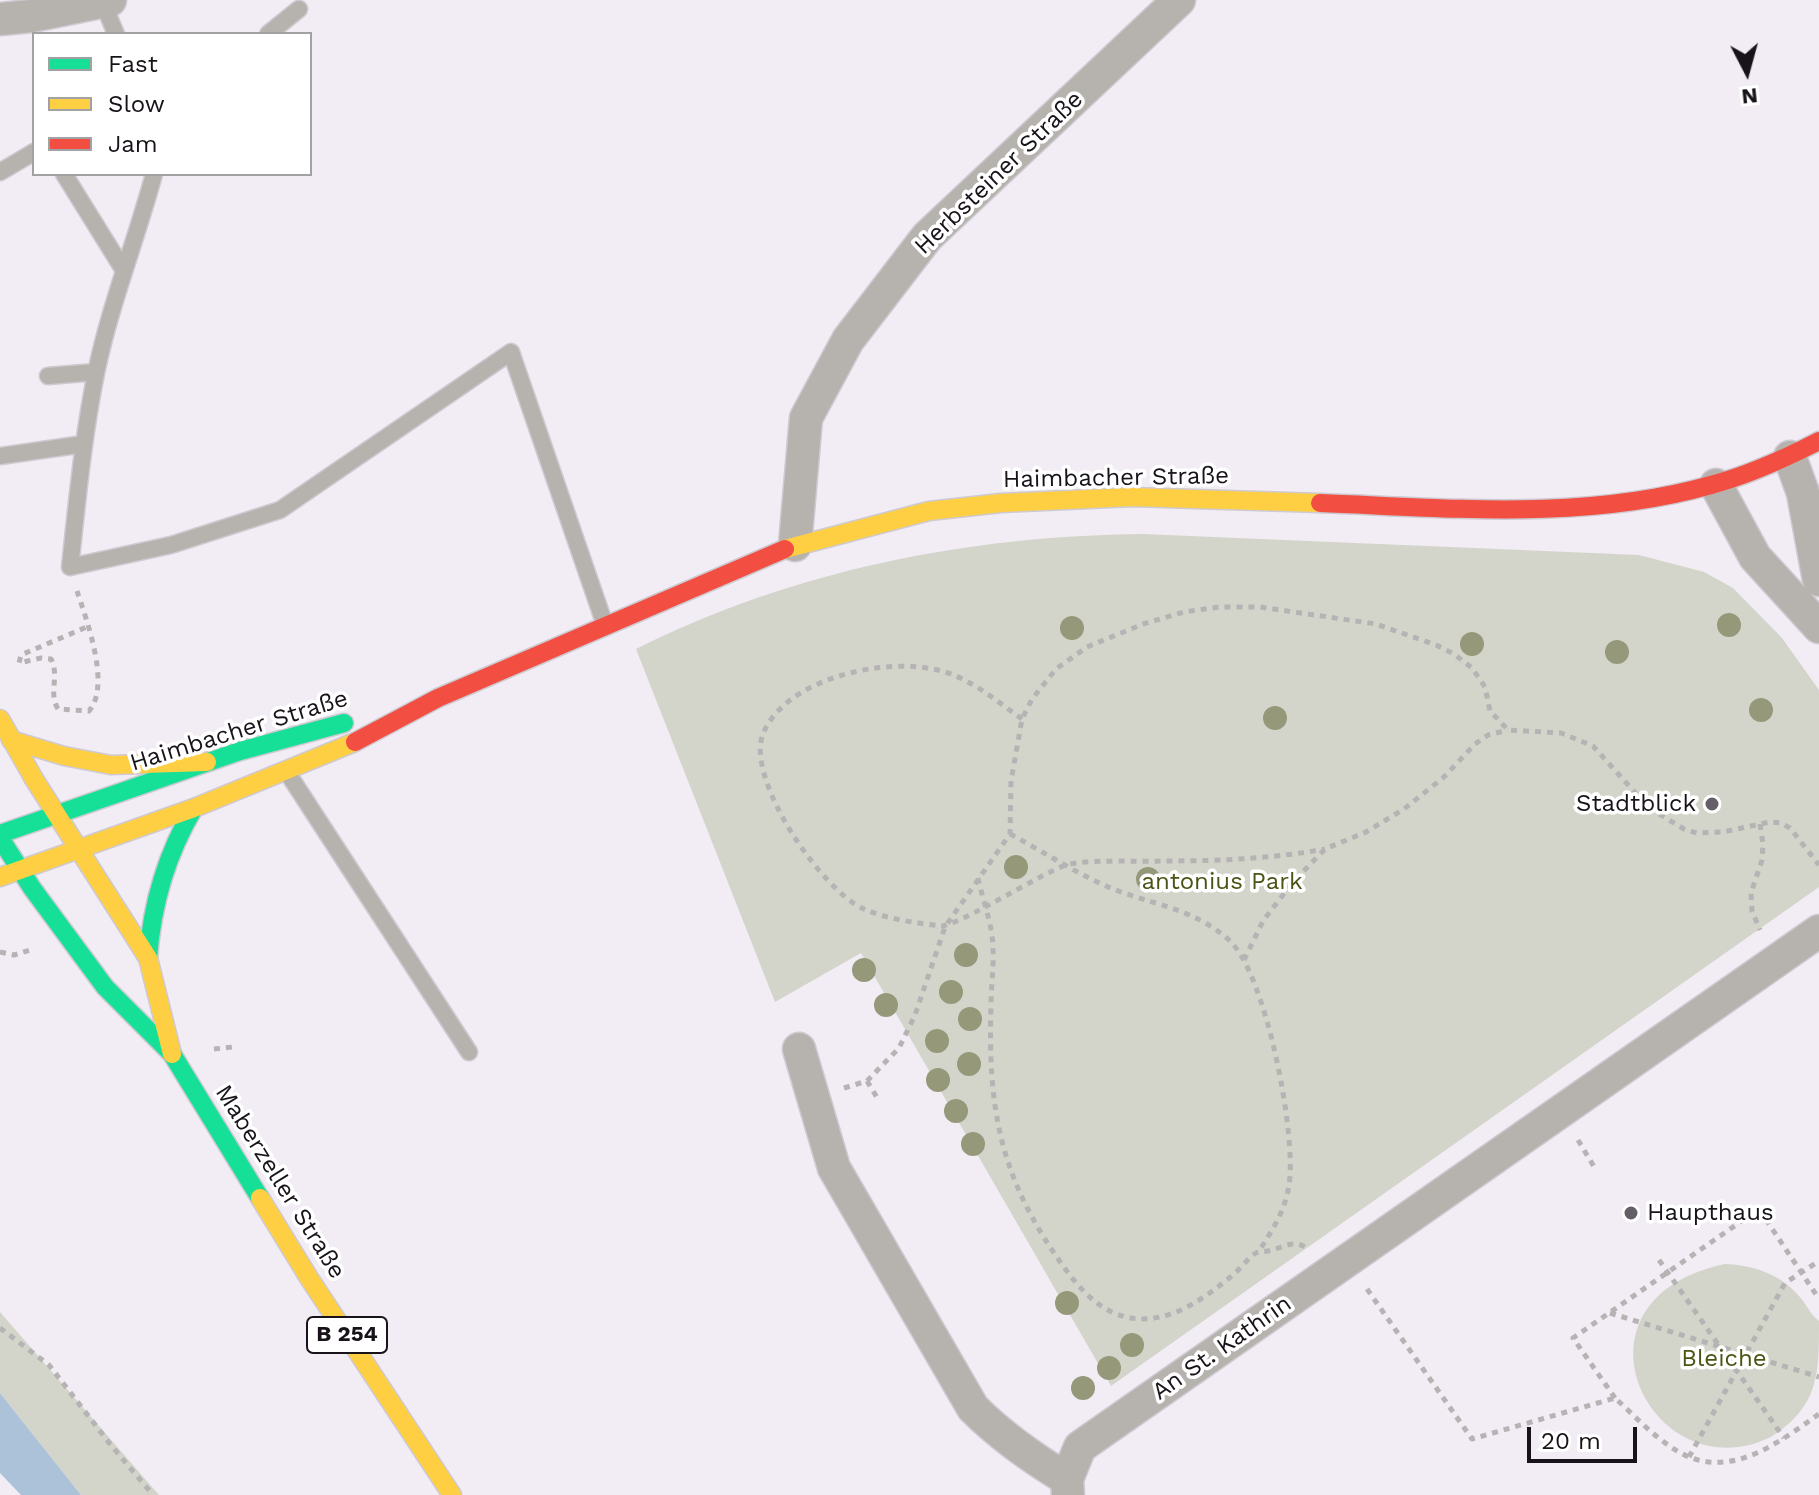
<!DOCTYPE html>
<meta charset="utf-8">
<style>
body{margin:0}
#map{position:relative;width:1819px;height:1495px;overflow:hidden;background:#f2ecf5;font-family:"Work Sans",sans-serif}
canvas{display:block}
.legend{position:absolute;left:32px;top:32px;width:280px;height:144px;box-sizing:border-box;background:#fff;border:2px solid #a2a1a3;margin:0;padding:10px 14px;list-style:none;font-size:24px;color:#171319}
.legend li{display:flex;align-items:center;gap:16px;height:40px}
.legend b{width:40px;border:2px solid #a2a1a3}
.north{position:absolute;left:1707px;top:32px;width:80px;height:80px;-webkit-text-stroke:6px #fff;paint-order:stroke;rotate:174deg;font-size:22px;font-weight:700;line-height:32px;text-align:center;color:#171319}
.north::after{content:'';display:block;margin:auto;width:28px;height:36px;background:#171319;clip-path:polygon(50% 0,100% 100%,50% 72%,0 100%)}
.scale{position:absolute;left:1527px;top:1427px;width:110px;height:36px;box-sizing:border-box;border:4px solid #171319;border-top:0;padding-left:10px;font-size:24px;line-height:28px;white-space:nowrap;color:#171319;-webkit-text-stroke:6px #fff;paint-order:stroke}
</style>
<div id="map">
<canvas width="1819" height="1495"></canvas>
<ul class="legend">
<li><b style="height:10px;background:#16e098"></b>Fast</li>
<li><b style="height:10px;background:#ffcf43"></b>Slow</li>
<li><b style="height:10px;background:#f24e42"></b>Jam</li>
</ul>
<div class="north">N</div>
<div class="scale">20 m</div>
</div>
<script>
const context = document.querySelector('canvas').getContext('2d');
context.lineJoin = 'round';
function paint(path, color) { context.fillStyle = color; context.fill(path, 'evenodd'); }
function strokePath(path, color, width, dash) { context.strokeStyle = color; context.lineWidth = width; context.lineCap = dash ? 'butt' : 'round'; context.setLineDash(dash || []); context.stroke(path); }
function drawText(font, color, halo, rows, align = 'center') {
  context.font = font + ' "Work Sans",sans-serif'; context.lineWidth = 7; context.setLineDash([]); context.textBaseline = 'middle'; context.strokeStyle = halo; context.fillStyle = color; for (const [text, x, y, turn = 0] of rows) {
    context.save(); context.translate(x, y); context.rotate((+turn || 0) * Math.PI / 180); context.textAlign = isNaN(turn) ? turn : align; if (halo) context.strokeText(text, 0, 0); context.fillText(text, 0, 0); context.restore();
  }
}
const green = new Path2D(`
 M1143,534L1639,555L1704,572L1733,588L1782,638L1819,690V887L1111,1386L861,953L775,1002L636,649C794,570 967,536 1143,534Z
 M1725,1264C1753,1265 1780,1274 1799,1296C1807,1305 1810,1314 1819,1321C1819,1375 1819,1406 1771,1437C1652,1495 1555,1300 1725,1264Z
 M0,1312L159,1495H81L0,1393Z`);
const water = new Path2D(`
 M0,1393L81,1495H21L0,1473Z`);
const path = new Path2D(`
 M77,591C87,621 111,686 89,711L58,709C48,693 60,676 51,659L41,658L19,663L21,655L89,626
 M1022,719C995,700 967,675 933,669C881,658 785,679 763,734C745,779 822,891 864,909C886,919 917,923 941,926C956,927 1042,873 1066,865C1087,859 1138,862 1162,861C1217,861 1271,859 1325,849
 M1760,824L1763,844L1762,860L1751,893L1752,911L1760,930
 M1010,834C1046,853 1086,880 1124,893C1162,906 1198,912 1229,940C1266,973 1297,1136 1289,1185C1285,1211 1273,1229 1259,1251
 M978,878C983,901 993,926 993,949C994,968 991,986 991,1004C988,1103 998,1170 1054,1253C1070,1276 1087,1301 1114,1313C1158,1332 1201,1302 1234,1274C1241,1268 1248,1258 1256,1253C1260,1251 1264,1252 1268,1251C1283,1248 1294,1238 1308,1249
 M0,952L14,955L30,950
 M1244,960L1263,921L1293,882L1325,849L1366,832L1404,809L1444,777L1475,744L1488,735L1508,730
 M214,1049L233,1047
 M867,1081L878,1099
 M844,1088L867,1081L899,1048L915,1015L945,927L1010,834L1011,781L1022,719L1032,699L1056,669L1087,647L1143,624L1184,612L1219,607H1260L1376,624L1436,645L1454,654L1472,668L1485,687L1490,711L1508,730L1561,733L1593,746L1649,808L1684,829L1697,833L1723,832L1770,822L1781,823L1790,828L1819,865
 M1578,1140L1596,1170
 M1659,1260L1784,1438
 M1367,1289L1472,1439L1615,1398C1637,1418 1661,1445 1689,1457C1737,1476 1782,1440 1819,1414
 M1610,1313L1819,1377
 M0,1328L49,1365L110,1444L153,1495
 M1615,1398L1573,1338L1759,1209L1819,1299
 M1689,1457L1785,1283L1819,1261`);
const lane = new Path2D(`
 M103,3L116,34
 M268,34L299,9
 M0,172L34,152
 M64,174L123,269
 M154,174C136,241 110,305 96,373C83,437 77,503 70,567L171,545L280,510L511,352L605,625
 M48,376L96,372
 M0,456L84,444
 M287,772L469,1052`);
const street = new Path2D(`
 M0,19L31,16L110,0
 M1790,457L1803,493L1819,580
 M1716,485L1755,557L1819,627
 M795,545L806,418L848,340L927,237L1179,0
 M799,1049L834,1168L973,1408C1002,1437 1032,1458 1067,1479
 M1068,1495L1067,1479L1080,1447L1819,931`);
const fast = new Path2D(`
 M0,834L240,751L344,723
 M0,838L32,888L105,987L172,1054L260,1198
 M148,958C152,903 166,855 194,808`);
const slow = new Path2D(`
 M785,549L929,511L1001,503L1132,497L1320,503
 M0,719L34,779L148,958L172,1054
 M11,740L64,756L111,765L207,762
 M0,877L194,808L355,742
 M260,1198L309,1278L452,1495`);
const jam = new Path2D(`
 M1320,503C1451,508 1584,521 1711,485C1749,475 1784,459 1819,441
 M355,742L438,698L785,549`);
const trees = [
 [1729,625],
 [1072,628],
 [1472,644],
 [1617,652],
 [1761,710],
 [1275,718],
 [1016,867],
 [1148,879],
 [966,955],
 [864,970],
 [951,992],
 [886,1005],
 [970,1019],
 [937,1041],
 [969,1064],
 [938,1080],
 [956,1111],
 [973,1144],
 [1067,1303],
 [1132,1345],
 [1109,1368],
 [1083,1388]
];
const markers = [
 [1712,804,8,"#645f66"],
 [1631,1213,8,"#645f66"]
];
const shields = [
 [347,1335,80]
];
const shieldNames = [
 ["B 254",347,1335]
];
const streetNames = [
 ["Herbsteiner Straße",999,173,-44],
 ["Haimbacher Straße",1116,478,-1],
 ["Haimbacher Straße",239,731,-17],
 ["Maberzeller Straße",280,1182,58],
 ["An St. Kathrin",1222,1348,-35]
];
const poiNames = [
 ["Stadtblick",1696,804],
 ["Haupthaus",1647,1213,"left"]
];
const parkNames = [
 ["antonius Park",1222,882],
 ["Bleiche",1724,1359]
];
paint(green, '#d4d5ca');
paint(water, '#abc2d8');
strokePath(lane, '#cecad1', 19);
strokePath(street, '#cecad1', 35);
strokePath(fast, '#cecad1', 21);
strokePath(slow, '#cecad1', 21);
strokePath(jam, '#cecad1', 21);
strokePath(path, '#b6b3b4', 5, [6, 6]);
strokePath(lane, '#b6b2ae', 16);
strokePath(street, '#b6b2ae', 32);
strokePath(fast, '#16e098', 18);
strokePath(slow, '#ffcf43', 18);
strokePath(jam, '#f24e42', 18);
context.fillStyle = '#96987a';
for (const [x, y] of trees) { context.beginPath(); context.arc(x, y, 12, 0, 2 * Math.PI); context.fill(); }
for (const [x, y, r, color] of markers) { const dot = new Path2D(); dot.arc(x, y, r, 0, 2 * Math.PI); context.fillStyle = color; context.fill(dot); strokePath(dot, '#fff', 3); }
for (const [x, y, w] of shields) { const box = new Path2D(); box.roundRect(x - w / 2, y - 18, w, 36, 6); context.fillStyle = '#fff'; context.fill(box); strokePath(box, '#171319', 2); }
drawText('bold 22px', '#171319', null, shieldNames);
drawText('24px', '#171319', '#fff', streetNames);
drawText('24px', '#171319', '#fff', poiNames, 'right');
drawText('24px', '#4b5415', '#fff', parkNames);
</script>
